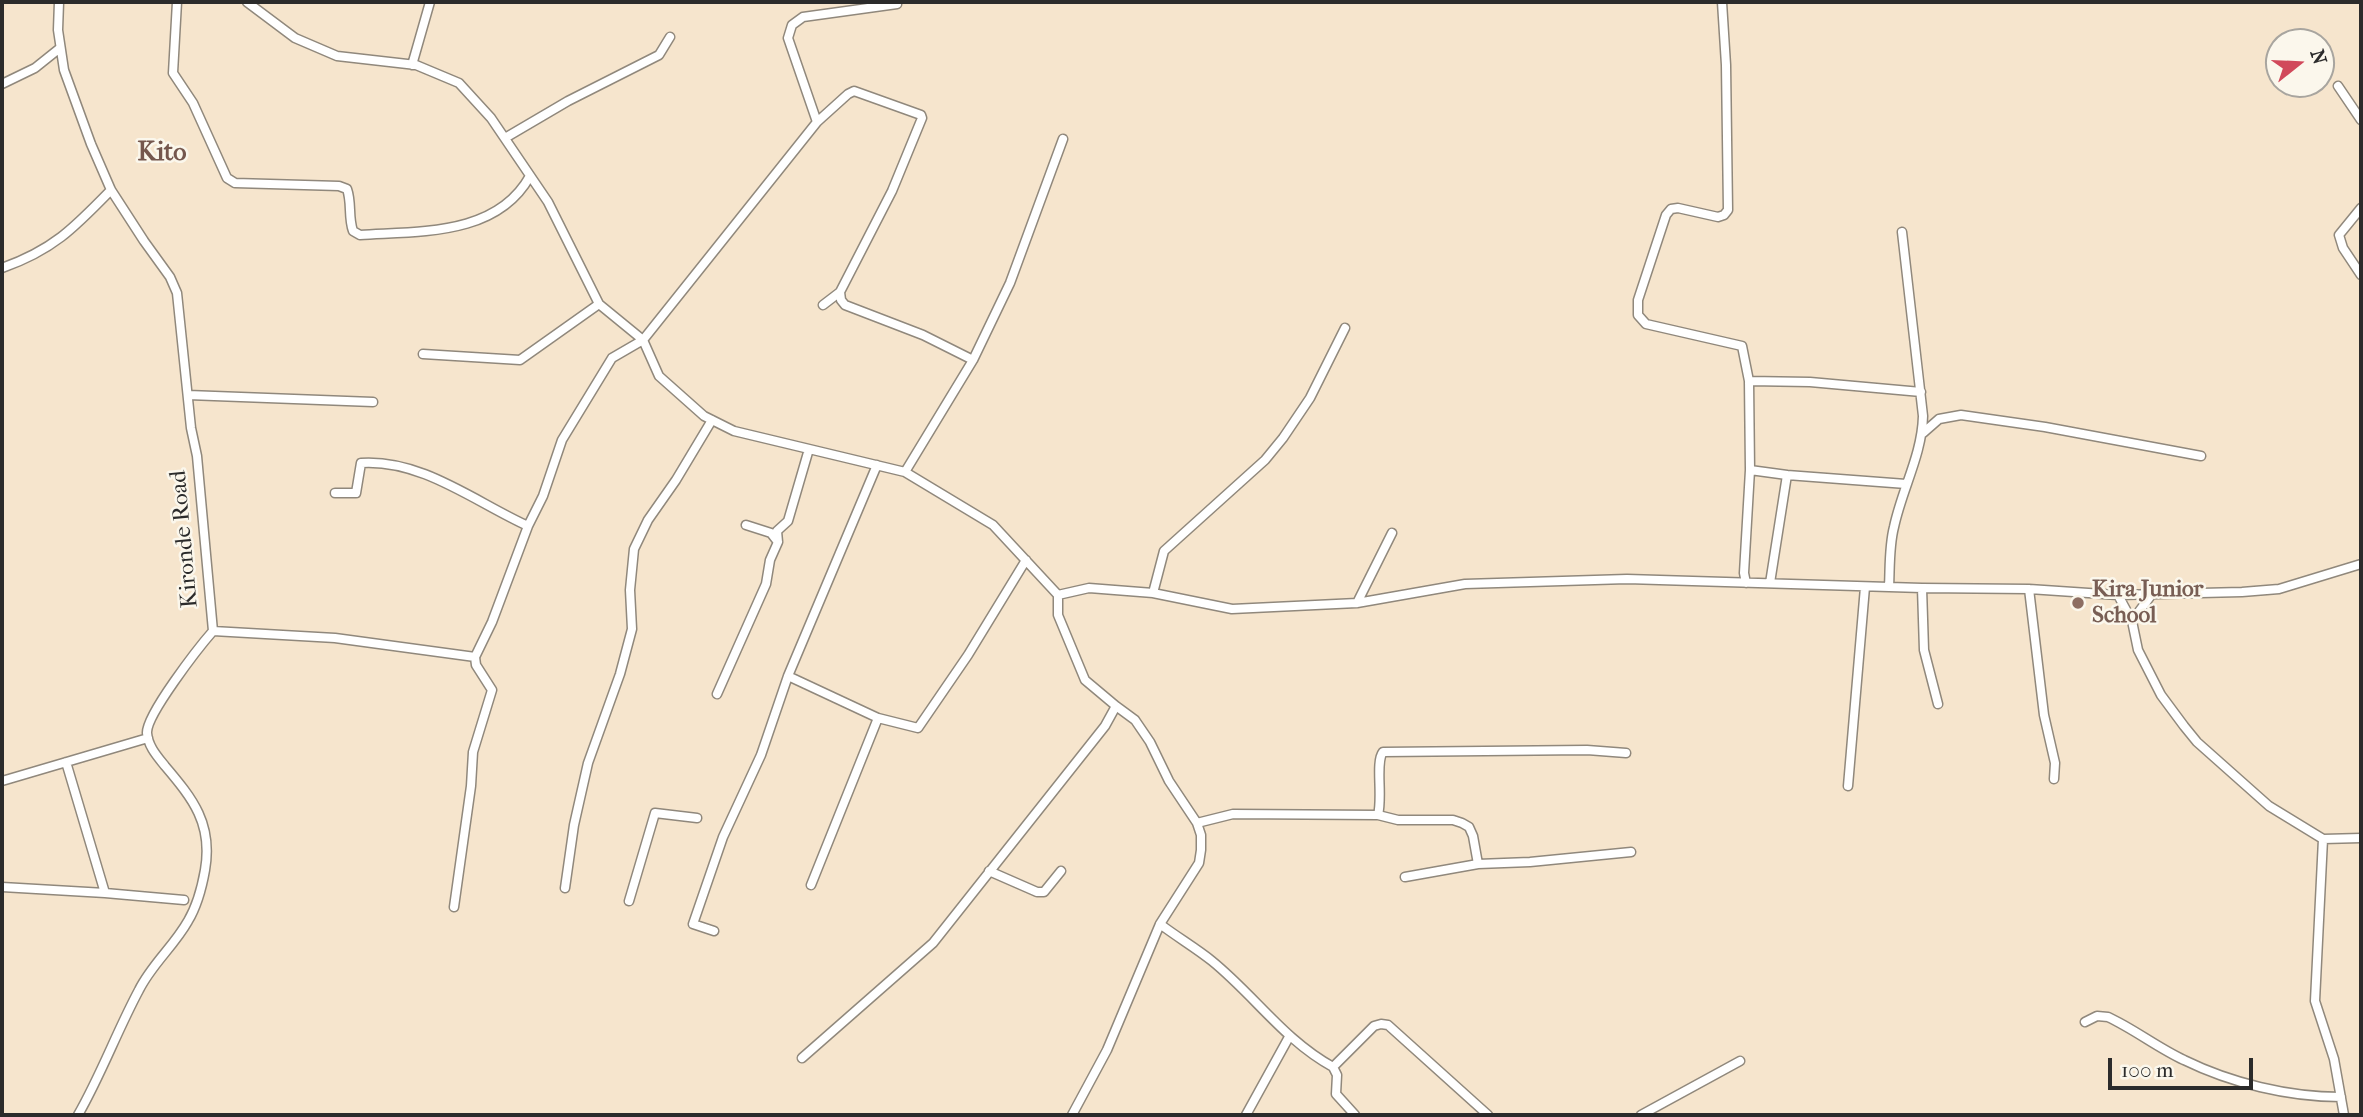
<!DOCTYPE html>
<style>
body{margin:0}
#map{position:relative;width:2363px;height:1117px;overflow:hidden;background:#f6e5cd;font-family:"IM FELL French Canon",serif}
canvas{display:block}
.frame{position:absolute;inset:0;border:4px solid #2b2b2b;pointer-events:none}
.north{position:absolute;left:2265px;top:28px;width:70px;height:70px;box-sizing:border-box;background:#fbf7ec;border:2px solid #a8a59f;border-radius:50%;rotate:72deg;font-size:19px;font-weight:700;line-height:28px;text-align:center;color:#2b2b2b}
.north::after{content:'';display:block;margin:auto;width:24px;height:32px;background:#d1495b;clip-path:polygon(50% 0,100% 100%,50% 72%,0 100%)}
.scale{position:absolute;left:2108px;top:1058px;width:145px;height:32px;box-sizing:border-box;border:4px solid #2b2b2b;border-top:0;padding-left:9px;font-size:21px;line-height:24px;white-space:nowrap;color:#2b2b2b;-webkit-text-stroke:5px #fbf7ec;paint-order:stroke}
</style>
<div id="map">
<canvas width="2363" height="1117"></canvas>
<div class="frame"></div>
<div class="north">N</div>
<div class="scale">100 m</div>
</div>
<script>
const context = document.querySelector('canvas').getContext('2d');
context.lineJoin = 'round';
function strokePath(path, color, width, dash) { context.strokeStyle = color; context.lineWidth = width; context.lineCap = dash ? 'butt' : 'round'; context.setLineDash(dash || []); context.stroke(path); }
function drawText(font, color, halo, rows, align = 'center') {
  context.font = font + ' "IM FELL French Canon",serif'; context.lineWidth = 5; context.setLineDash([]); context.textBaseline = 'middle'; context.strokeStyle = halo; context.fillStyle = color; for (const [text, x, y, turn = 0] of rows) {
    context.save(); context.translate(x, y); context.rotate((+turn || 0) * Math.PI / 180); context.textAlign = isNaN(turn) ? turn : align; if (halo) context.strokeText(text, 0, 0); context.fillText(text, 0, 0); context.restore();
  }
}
const minor = new Path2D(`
 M59,2L58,30L64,70L91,144L111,190L144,241L170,277L177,293L191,428L197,456L213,631C199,647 146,715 147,733C148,746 157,756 165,766C193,799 213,824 205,870C202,887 197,906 188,921C174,946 152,964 139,990C117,1031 101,1075 78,1115
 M177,2L173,73L193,103L227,178L235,183L339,186L347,189C352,203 348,217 353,231L360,235C420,231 497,236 530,176
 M247,2L295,38L337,56L416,65L459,83L491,118L548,202L599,304L643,340L659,376L704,416L734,431L905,472L993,525L1058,595V615L1085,680L1116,706L1105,726L933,943L802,1058
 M1722,2L1726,65L1728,210L1724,215L1718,217L1678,208L1671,209L1666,215L1638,300V315L1646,324L1742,346L1749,381L1810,382L1921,392
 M412,65L430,2
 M2,84L35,68L60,48
 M2338,86L2361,120
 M817,122L788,38L792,25L803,17L897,4
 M505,138L568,101L659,55L670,37
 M2361,208L2339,235L2343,248L2361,275
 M2,268C53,250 74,228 111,190
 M823,305L840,292
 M423,354L520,360L599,304
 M188,395L373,402
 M1923,433L1939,419L1961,415L2045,427L2201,456
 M1750,470L1787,475
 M905,472L973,360L1010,283L1063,139
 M335,493H356L361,463C422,459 475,502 528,526
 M746,525L771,533L778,542L777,531L788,521L809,449
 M1746,583L1744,573L1750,470L1749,381
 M1770,583L1787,475L1906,484
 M1889,587C1890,567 1889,546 1894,527C1902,489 1922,455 1923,416L1902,232
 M1922,588L1924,650L1938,704
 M2029,589L2044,715L2055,763L2054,779
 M1153,593L1164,551L1265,460L1283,438L1310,398L1345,328
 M1058,595L1089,588L1153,593L1232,609L1357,603L1465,584L1627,579L1922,588L2029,589L2118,595L2242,592L2279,589L2361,564
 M2118,595L2132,621L2138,650L2161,695L2184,726L2197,742L2269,806L2323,839L2315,1001L2334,1059L2344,1115
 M1357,603L1392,533
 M2132,621L2152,594
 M213,631L335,638L475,657
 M788,676L878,718L918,728L968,655L1026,560
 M717,694L766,584L770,560L778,542
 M66,762L105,893
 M2,781L148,738
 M1848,786L1865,587
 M1378,815C1383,796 1375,762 1383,752L1587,750L1626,753
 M1197,823L1233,814L1378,815L1398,820H1453L1462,823L1469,827L1473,836L1478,864L1530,862L1631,852
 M2323,839L2361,838
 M989,871L1037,892H1044L1061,871
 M1405,877L1478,864
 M811,885L878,718
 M2,887L105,893L184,900
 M565,888L574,825L588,763L620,674L632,629L630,590L634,549L648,520L676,480L712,420
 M629,901L655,813L697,818
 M454,907L471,786L473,752L492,690L476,665L475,657L492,622L528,526L543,496L562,440L612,358L643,340L817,122L848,94L854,91L921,115L922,118L892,191L840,292L841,300L845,305L923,335L973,360
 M1160,924C1177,937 1196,948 1212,961C1255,996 1284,1040 1333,1067L1374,1026L1381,1024L1388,1025L1488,1115
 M714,931L693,924L723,837L761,755L788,676L877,465
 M2085,1022L2097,1016L2108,1017C2134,1029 2158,1048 2184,1060C2231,1083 2288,1097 2341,1097
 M1333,1067L1337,1075L1336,1094L1355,1115
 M1072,1115L1107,1050L1160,924L1199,863L1201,850V835L1197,823L1169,781L1150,742L1135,720L1116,706
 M1246,1115L1289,1037
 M1641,1115L1740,1061`);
const markers = [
 [2078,603,7,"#8d6e63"]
];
const streetNames = [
 ["Kironde Road",185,539,-95]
];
const educationNames = [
 ["Kira Junior",2092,590],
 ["School",2092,616]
];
const quarterNames = [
 ["Kito",162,154]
];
strokePath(minor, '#90887c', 11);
strokePath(minor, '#fff', 8);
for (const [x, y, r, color] of markers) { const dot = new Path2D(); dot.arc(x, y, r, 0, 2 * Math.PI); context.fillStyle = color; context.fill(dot); strokePath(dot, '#fbf7ec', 2.5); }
drawText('23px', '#2b2b2b', '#fbf7ec', streetNames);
drawText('bold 23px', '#785e54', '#fbf7ec', educationNames, 'left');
drawText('bold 26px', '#75574d', '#fbf7ec', quarterNames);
</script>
